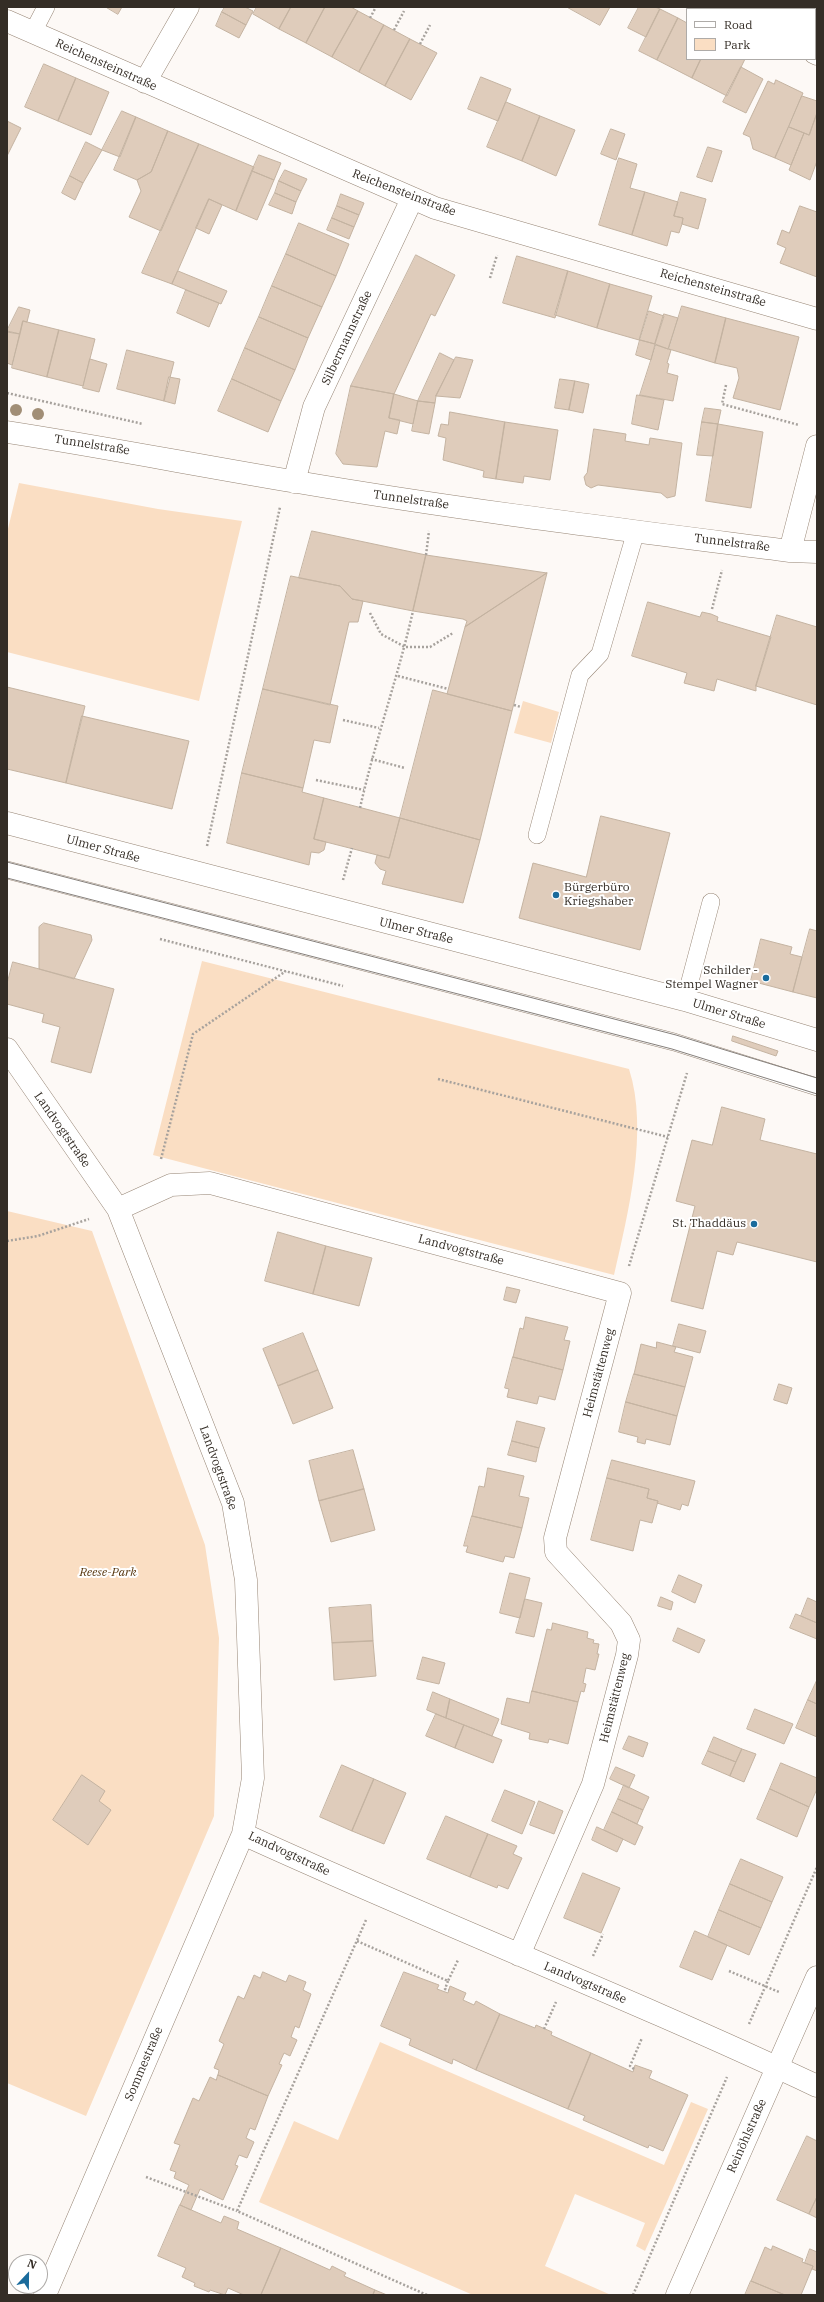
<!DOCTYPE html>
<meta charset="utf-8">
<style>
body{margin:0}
#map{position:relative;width:824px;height:2302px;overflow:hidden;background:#fdf9f6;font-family:"IBM Plex Serif",serif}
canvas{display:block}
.frame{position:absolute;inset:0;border:8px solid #342d26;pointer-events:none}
.legend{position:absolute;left:686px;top:8px;width:130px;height:52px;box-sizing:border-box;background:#fff;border:1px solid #aeaba8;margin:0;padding:5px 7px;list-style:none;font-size:12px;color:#342d26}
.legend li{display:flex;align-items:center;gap:8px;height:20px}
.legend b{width:20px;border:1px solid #aeaba8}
.north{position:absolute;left:8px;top:2254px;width:40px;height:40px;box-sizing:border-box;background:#fff;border:1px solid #aeaba8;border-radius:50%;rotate:22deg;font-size:11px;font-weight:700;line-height:16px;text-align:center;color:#342d26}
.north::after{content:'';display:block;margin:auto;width:14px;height:18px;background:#1a6b9c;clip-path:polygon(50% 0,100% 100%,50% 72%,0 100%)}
</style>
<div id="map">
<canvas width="824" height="2302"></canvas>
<div class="frame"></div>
<ul class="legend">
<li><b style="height:5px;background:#fff"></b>Road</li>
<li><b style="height:11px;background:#fadec3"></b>Park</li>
</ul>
<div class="north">N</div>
</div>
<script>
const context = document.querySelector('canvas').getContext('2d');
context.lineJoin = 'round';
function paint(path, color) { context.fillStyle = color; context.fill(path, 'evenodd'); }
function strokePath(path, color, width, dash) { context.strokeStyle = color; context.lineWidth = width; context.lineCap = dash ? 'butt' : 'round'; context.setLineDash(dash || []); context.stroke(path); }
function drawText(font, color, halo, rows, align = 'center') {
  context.font = font + ' "IBM Plex Serif",serif'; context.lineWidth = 4; context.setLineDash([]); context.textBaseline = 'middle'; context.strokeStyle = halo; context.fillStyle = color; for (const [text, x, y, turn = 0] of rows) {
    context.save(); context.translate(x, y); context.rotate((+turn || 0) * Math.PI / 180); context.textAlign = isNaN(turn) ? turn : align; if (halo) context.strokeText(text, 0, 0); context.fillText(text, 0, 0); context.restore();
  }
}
const green = new Path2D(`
 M19,483L158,509L242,521L199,701L7,652V533Z
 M523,701L559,712L551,743L514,733Z
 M202,961L629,1069C649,1131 628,1213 614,1275L153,1155Z
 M7,1211L92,1231L205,1545L219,1638L214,1816L86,2116L7,2083Z
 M380,2042L664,2165L691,2102L708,2109L645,2251L636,2246L645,2223L575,2194L545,2266L611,2295H473L259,2202L294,2121L338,2140Z`);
const building = new Path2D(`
 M106,7H122L118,14Z
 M225,7H245L253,11L246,25L222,12Z
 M257,7H291L279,29L253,14Z
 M291,7H325L306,43L279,29Z
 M325,7H351L358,11L332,57L306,43Z
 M567,7H610L600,25Z
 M639,7H655L660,9L646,37L628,28Z
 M660,9L678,18L657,60L639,51Z
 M358,11L384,25L359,72L332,57Z
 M222,12L246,25L239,38L216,26Z
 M678,18L687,23V59H701L692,78L657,60Z
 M384,25L410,39L385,86L359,72Z
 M410,39L437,53L411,100L385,86Z
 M701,59H745L727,96L692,78Z
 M44,64L76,78L58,121L25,107Z
 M741,67L763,79L746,113L723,102Z
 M481,77L511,89L498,121L468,109Z
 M76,78L109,92L91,135L58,121Z
 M776,80L803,93L775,158L753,149L750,137L743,134L768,81L774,84Z
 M802,96L817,101V113L809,135L789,127Z
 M506,102L540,116L522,161L487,147Z
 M122,111L136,117L120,157L102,150Z
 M817,113V161L810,180L789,170L804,133L809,135Z
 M540,116L575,130L556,176L522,161Z
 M136,117L168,131L151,172L137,180L114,170Z
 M7,121L21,128L7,156Z
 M789,127L804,133L791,165L775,158Z
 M611,129L625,134L616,160L601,154Z
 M168,131L199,144L161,231L129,217L141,191L137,180L151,172Z
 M86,142L102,150L83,183L70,176Z
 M199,144L254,167L236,211L209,199L172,284L142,273Z
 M708,147L722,151L712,182L697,177Z
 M259,155L281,163L274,180L252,171Z
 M619,158L637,164L630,188L645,192L632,235L599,225Z
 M285,170L307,179L301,191L279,181Z
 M252,171L274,180L257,220L236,211Z
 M70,176L83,183L75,200L62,193Z
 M279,181L301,191L296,202L275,193Z
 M645,192L678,202L674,216L683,218L682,224L679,233L671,231L667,246L632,235Z
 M681,192L706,199L698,229L682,224L683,218L674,216Z
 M275,193L296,202L292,214L269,205Z
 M341,194L364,203L359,215L337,206Z
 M209,199L222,205L209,234L196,228Z
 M337,206L359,215L354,227L332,218Z
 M800,206L817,212V277L780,263L786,248L777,244L782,230L789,233Z
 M332,218L354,227L349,239L327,230Z
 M299,223L349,244L336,276L286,254Z
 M286,254L336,276L322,307L272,286Z
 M416,255L455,275L435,316L431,314L394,394L351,386Z
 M517,256L568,271L555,318L503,303Z
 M178,271L227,291L221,304L172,284Z
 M568,271L610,284L597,328L555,315Z
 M610,284L652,296L639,340L597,328Z
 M272,286L322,307L308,338L259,317Z
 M186,290L219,303L209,327L177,313Z
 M682,306L726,318L715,363L669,349Z
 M19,307L30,310L27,322L23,321L20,334L7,331Z
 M649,311L664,316L655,344L640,340Z
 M664,314L678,318L668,349L655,344Z
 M259,317L308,338L295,370L245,348Z
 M726,318L799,337L780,410L733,398L739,378L737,368L715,363Z
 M23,321L59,330L47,377L12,368Z
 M59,330L95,339L83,386L47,377Z
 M7,332L20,334L12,365L7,363Z
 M640,340L655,344L651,360L636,355Z
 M656,345L671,350L667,363L669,364L667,373L678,376L673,401L640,395Z
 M245,348L295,370L281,401L232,379Z
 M127,350L174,362L164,401L117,389Z
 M440,353L454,360L436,396L435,403L418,401Z
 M456,357L473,360L460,398L436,396Z
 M90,359L107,364L99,392L83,388Z
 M169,377L180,379L175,404L164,401Z
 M232,379L281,401L268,432L218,411Z
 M560,379L575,381L569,410L555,408Z
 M575,381L589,384L583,413L569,410Z
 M351,386L394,394L389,418L400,420L397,434L385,431L377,467L343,464L336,454Z
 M394,394L418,401L413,424L389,418Z
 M637,395L664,400L658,430L632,424Z
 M418,401L435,403L429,434L412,431Z
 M705,408L721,410L718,424L702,422Z
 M450,412L505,422L496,479L483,477L484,471L443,460L446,438L438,436L441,424L448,425Z
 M505,422L558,430L550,480L524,476L523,483L496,479Z
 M702,422L718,424L713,456L697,455Z
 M718,424L763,432L751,508L706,501Z
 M594,429L626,434L625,441L649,445L650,438L682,443L675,496L667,498L661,493L598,485L591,488L586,485L584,477L587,473Z
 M312,531L426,555L413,611L352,599L340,586L299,578Z
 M426,555L547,573L465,627L467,621L463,619L413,611Z
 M547,573L512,711L447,694L465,627Z
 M291,576L340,586L352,599L363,601L358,622H349L330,705L263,689Z
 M648,602L700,617L702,612L711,614L718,617L717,621L771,637L756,686V691L717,679L714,691L684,683L687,673L632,656Z
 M777,615L817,627V705L756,686Z
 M7,687L85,706L66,783L7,769Z
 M263,689L338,706L330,743L314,740L303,788L242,773Z
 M433,690L512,711L480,840L400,818Z
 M82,716L189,741L172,809L66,783Z
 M242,773L303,788L302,792L324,798L314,839L326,842L324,850L319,853L311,852L309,865L227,843Z
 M324,798L400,818L389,858L314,839Z
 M601,816L670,833L640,950L519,918L533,863L586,877Z
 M400,818L480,840L463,903L382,884L386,871L380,869L375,863L377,855L389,858Z
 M44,923L91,935L92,940L74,979L39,969V927Z
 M810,929L817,931V998L793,992Z
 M761,939L792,947L790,954L802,957L793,992L751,981Z
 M13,962L114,989L91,1073L51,1062L60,1027L42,1022L44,1014L7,1004V984Z
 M733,1036L778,1051L776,1056L732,1041Z
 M722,1107L765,1119L760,1140L817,1154V1262L737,1242L733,1255L717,1251L703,1309L671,1301L695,1206L676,1201L692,1140L712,1145Z
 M278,1232L326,1246L313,1294L265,1281Z
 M326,1246L372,1258L359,1306L313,1294Z
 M507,1287L520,1290L516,1303L504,1300Z
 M526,1317L568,1327L564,1340L570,1341L563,1370L513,1357L520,1328L523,1329Z
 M679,1324L706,1331L700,1353L673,1346Z
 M303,1333L318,1370L278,1386L263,1349Z
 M657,1342L676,1347L674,1352L693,1357L685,1387L634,1374L641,1344L656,1348Z
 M513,1357L563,1370L555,1400L539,1396L537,1404L507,1397L509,1389L505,1388Z
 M318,1370L333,1408L293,1424L278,1386Z
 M634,1374L685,1387L677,1416L626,1402Z
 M779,1384L792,1388L787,1404L774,1400Z
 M626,1402L677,1416L670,1445L646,1439L645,1444L637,1442L638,1437L619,1432Z
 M517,1421L545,1428L539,1448L512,1441Z
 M512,1441L539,1448L536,1462L508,1455Z
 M353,1450L364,1489L319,1501L309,1461Z
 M612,1460L695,1481L688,1506L682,1504L680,1510L657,1503L658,1501L647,1498L649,1489L607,1478Z
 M488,1468L524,1476L519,1496L529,1498L522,1528L472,1516L479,1486L484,1487Z
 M607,1478L649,1489L647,1498L658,1501L652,1523L640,1520L633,1551L591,1540Z
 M364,1489L375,1530L331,1542L319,1501Z
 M472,1516L522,1528L514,1558L505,1556L503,1562L466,1552L468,1546H464Z
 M510,1573L530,1578L520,1618L500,1613Z
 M679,1575L702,1585L695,1603L672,1592Z
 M661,1597L673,1602L671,1610L658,1606Z
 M808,1598L817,1602V1623L801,1616Z
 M525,1599L542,1603L534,1637L516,1633Z
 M371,1605L373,1641L332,1643L329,1608Z
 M796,1614L817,1623V1639L790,1628Z
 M553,1623L588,1632L587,1638L594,1640L593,1643L599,1644L597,1654H599L595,1670L586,1668L583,1683L586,1684L584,1692L581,1691L578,1702L532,1691L547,1629L551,1630Z
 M678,1628L705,1640L699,1653L673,1641Z
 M373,1641L376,1676L334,1680L332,1643Z
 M423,1657L445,1663L439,1684L417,1679Z
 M817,1680V1704L808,1700Z
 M532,1691L578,1702L568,1744L549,1739L548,1743L529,1739L530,1733L501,1724L507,1698L529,1703Z
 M433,1692L450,1699L446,1718L427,1710Z
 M450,1699L499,1719L492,1736L446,1718Z
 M808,1700L817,1704V1737L796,1728Z
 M755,1709L793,1724L784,1744L747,1729Z
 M436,1714L464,1725L455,1748L426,1736Z
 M464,1725L502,1740L493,1763L455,1748Z
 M629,1736L648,1743L643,1757L623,1749Z
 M714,1737L742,1749L736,1762L708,1751Z
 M742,1749L756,1754L744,1782L730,1776Z
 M708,1751L736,1762L730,1776L702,1764Z
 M781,1763L817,1778V1789L809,1807L770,1789Z
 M342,1765L374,1779L352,1831L320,1817Z
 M616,1767L635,1775L629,1788L610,1779Z
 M82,1775L105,1791L99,1801L111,1810L88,1845L53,1820Z
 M374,1779L406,1793L384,1844L352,1831Z
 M624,1785L649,1797L643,1810L618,1799Z
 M770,1789L809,1807L797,1837L757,1819Z
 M505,1790L535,1802L522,1834L492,1821Z
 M618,1799L643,1810L637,1824L612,1812Z
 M539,1801L563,1811L554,1834L530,1825Z
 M612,1812L643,1827L635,1845L604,1830Z
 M446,1816L488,1834L470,1877L427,1859Z
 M597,1827L623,1839L617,1852L592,1840Z
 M488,1834L517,1846L513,1854L522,1858L508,1889L498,1885L497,1888L470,1877Z
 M741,1859L783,1877L772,1902L730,1884Z
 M583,1873L620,1888L601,1933L564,1918Z
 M730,1884L772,1902L761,1928L719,1910Z
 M719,1910L761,1928L749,1955L708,1937Z
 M695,1931L727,1945L712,1980L680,1967Z
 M263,1972L286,1982L289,1975L306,1982L303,1990L311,1994L299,2028L295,2026L291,2037L297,2040L290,2056L284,2053L279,2064L282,2065L268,2096L218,2075L219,2070L214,2068L224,2044L219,2041L238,1996L244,1999L254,1975L260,1978Z
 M404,1972L439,1985L437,1989L448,1993L450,1986L466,1993L463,2000L474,2005L476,2001L500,2014L476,2070L453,2059L452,2064L409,2045L411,2039L381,2026Z
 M500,2014L535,2028L536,2025L552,2032L551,2035L591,2053L568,2109L476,2070Z
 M591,2053L633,2072L635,2065L652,2071L649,2078L688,2095L663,2151L649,2145L648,2148L583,2120L585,2116L568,2109Z
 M218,2075L268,2096L255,2130L250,2128L246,2138L254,2142L247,2158L239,2155L235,2165L238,2166L223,2200L200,2189L191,2210L180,2205L189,2185L174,2178L176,2172L170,2170L180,2145L174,2143L193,2098L199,2101L210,2077L216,2080Z
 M807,2136L817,2141V2197L809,2214L777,2200Z
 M817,2197V2218L809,2214Z
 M180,2205L221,2223L224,2216L239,2222L237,2229L281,2248L261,2295H244L228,2288L225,2295L210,2290L209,2292L194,2286L195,2283L182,2277L186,2268L158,2256Z
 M773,2246L803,2259L802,2262L813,2266L801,2295H785L751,2281L765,2247L771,2250Z
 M281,2248L330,2270L332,2266L346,2273L344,2276L375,2290L373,2295H261Z
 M810,2249L817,2252V2271L812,2269L813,2266L805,2263Z
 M751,2281L785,2295H745Z
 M375,2290L387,2295H373Z`);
const path = new Path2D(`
 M370,18L376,7
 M394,30L404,11
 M420,44L430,25
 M490,278L497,255
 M726,385L722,404L799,425
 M7,393L143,424
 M426,555L429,531
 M712,609L722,570
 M370,613L381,634L405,647H430L453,633
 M398,676L448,689
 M514,705L521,707
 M343,720L379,728
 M371,759L405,768
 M316,780L364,790
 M360,808C375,741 398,677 413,611
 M207,846L280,507
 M343,880L352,848
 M160,939L343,986
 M438,1079L668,1137
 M161,1159L193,1034L286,971
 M7,1241L38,1236L89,1219
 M629,1266L687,1073
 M366,1920L237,2211L427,2295
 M357,1941L448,1981L458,1960
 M593,1956L603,1934
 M729,1971L779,1992
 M448,1981L445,1989L449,1990
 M749,2024L817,1867
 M544,2029L556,2002
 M634,2069L630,2066L642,2038
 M146,2177L237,2211
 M633,2295L727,2077`);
const service = new Path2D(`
 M33,32L46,7
 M537,835L580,675L600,654L636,531
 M7,870L674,1042L817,1087
 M685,1000L711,902`);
const minor = new Path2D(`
 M727,7L731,9
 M7,21L435,208L817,319
 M815,53L817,54
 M145,82L188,7
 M7,432C104,447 201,466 297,482C461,510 626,530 790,551L817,552
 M294,482L314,407L412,199
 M790,551L817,446
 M7,1049L118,1209L233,1503L246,1580L253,1778L243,1834L45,2295
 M118,1209L171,1185L210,1183L620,1293L555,1538L556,1552L621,1623L629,1640L627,1655L593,1784L519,1955
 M243,1834C433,1921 628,1997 817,2086`);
const tertiary = new Path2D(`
 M7,823L685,1000L817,1040
 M677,2295L817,1977`);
const tram = new Path2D(`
 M7,862L676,1035L817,1078
 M7,878L672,1049L817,1094`);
const trees = [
 [16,410],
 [38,414]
];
const markers = [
 [556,895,4,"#1a6b9c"],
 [766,978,4,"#1a6b9c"],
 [754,1224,4,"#1a6b9c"]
];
const streetNames = [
 ["Reichensteinstraße",106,65,24],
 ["Reichensteinstraße",404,193,21],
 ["Reichensteinstraße",713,288,16],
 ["Silbermannstraße",347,338,-65],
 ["Tunnelstraße",92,445,9],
 ["Tunnelstraße",411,500,8],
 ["Tunnelstraße",732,543,7],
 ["Ulmer Straße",103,849,15],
 ["Ulmer Straße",416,931,14],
 ["Ulmer Straße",729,1014,17],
 ["Landvogtstraße",62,1130,55],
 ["Landvogtstraße",461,1250,15],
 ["Heimstättenweg",599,1373,-75],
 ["Landvogtstraße",218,1468,70],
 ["Heimstättenweg",615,1698,-76],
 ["Landvogtstraße",289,1854,25],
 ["Landvogtstraße",585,1983,23],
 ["Sommestraße",144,2064,-67],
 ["Reinöhlstraße",747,2136,-66]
];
const poiNames = [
 ["Bürgerbüro",564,888,"left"],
 ["Kriegshaber",564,902,"left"],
 ["Schilder -",758,971],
 ["Stempel Wagner",758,985],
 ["St. Thaddäus",746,1224]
];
const parkNames = [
 ["Reese-Park",108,1573]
];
paint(green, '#fadec3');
paint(building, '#dfccbb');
strokePath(building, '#c4b3a1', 1);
strokePath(service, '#978676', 18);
strokePath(minor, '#978676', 23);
strokePath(tertiary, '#978676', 23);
strokePath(path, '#a7a29d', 2.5, [2, 2]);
strokePath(service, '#fff', 17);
strokePath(minor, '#fff', 22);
strokePath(tertiary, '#fff', 22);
strokePath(tram, '#86807b', 1);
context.fillStyle = '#a18e76';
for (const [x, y] of trees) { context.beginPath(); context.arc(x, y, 6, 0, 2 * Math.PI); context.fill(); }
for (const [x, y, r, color] of markers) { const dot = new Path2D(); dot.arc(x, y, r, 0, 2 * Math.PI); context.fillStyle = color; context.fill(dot); strokePath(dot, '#fff', 1.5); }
drawText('12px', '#342d26', '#fff', streetNames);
drawText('12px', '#342d26', '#fff', poiNames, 'right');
drawText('italic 12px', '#56360e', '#fff', parkNames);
</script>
